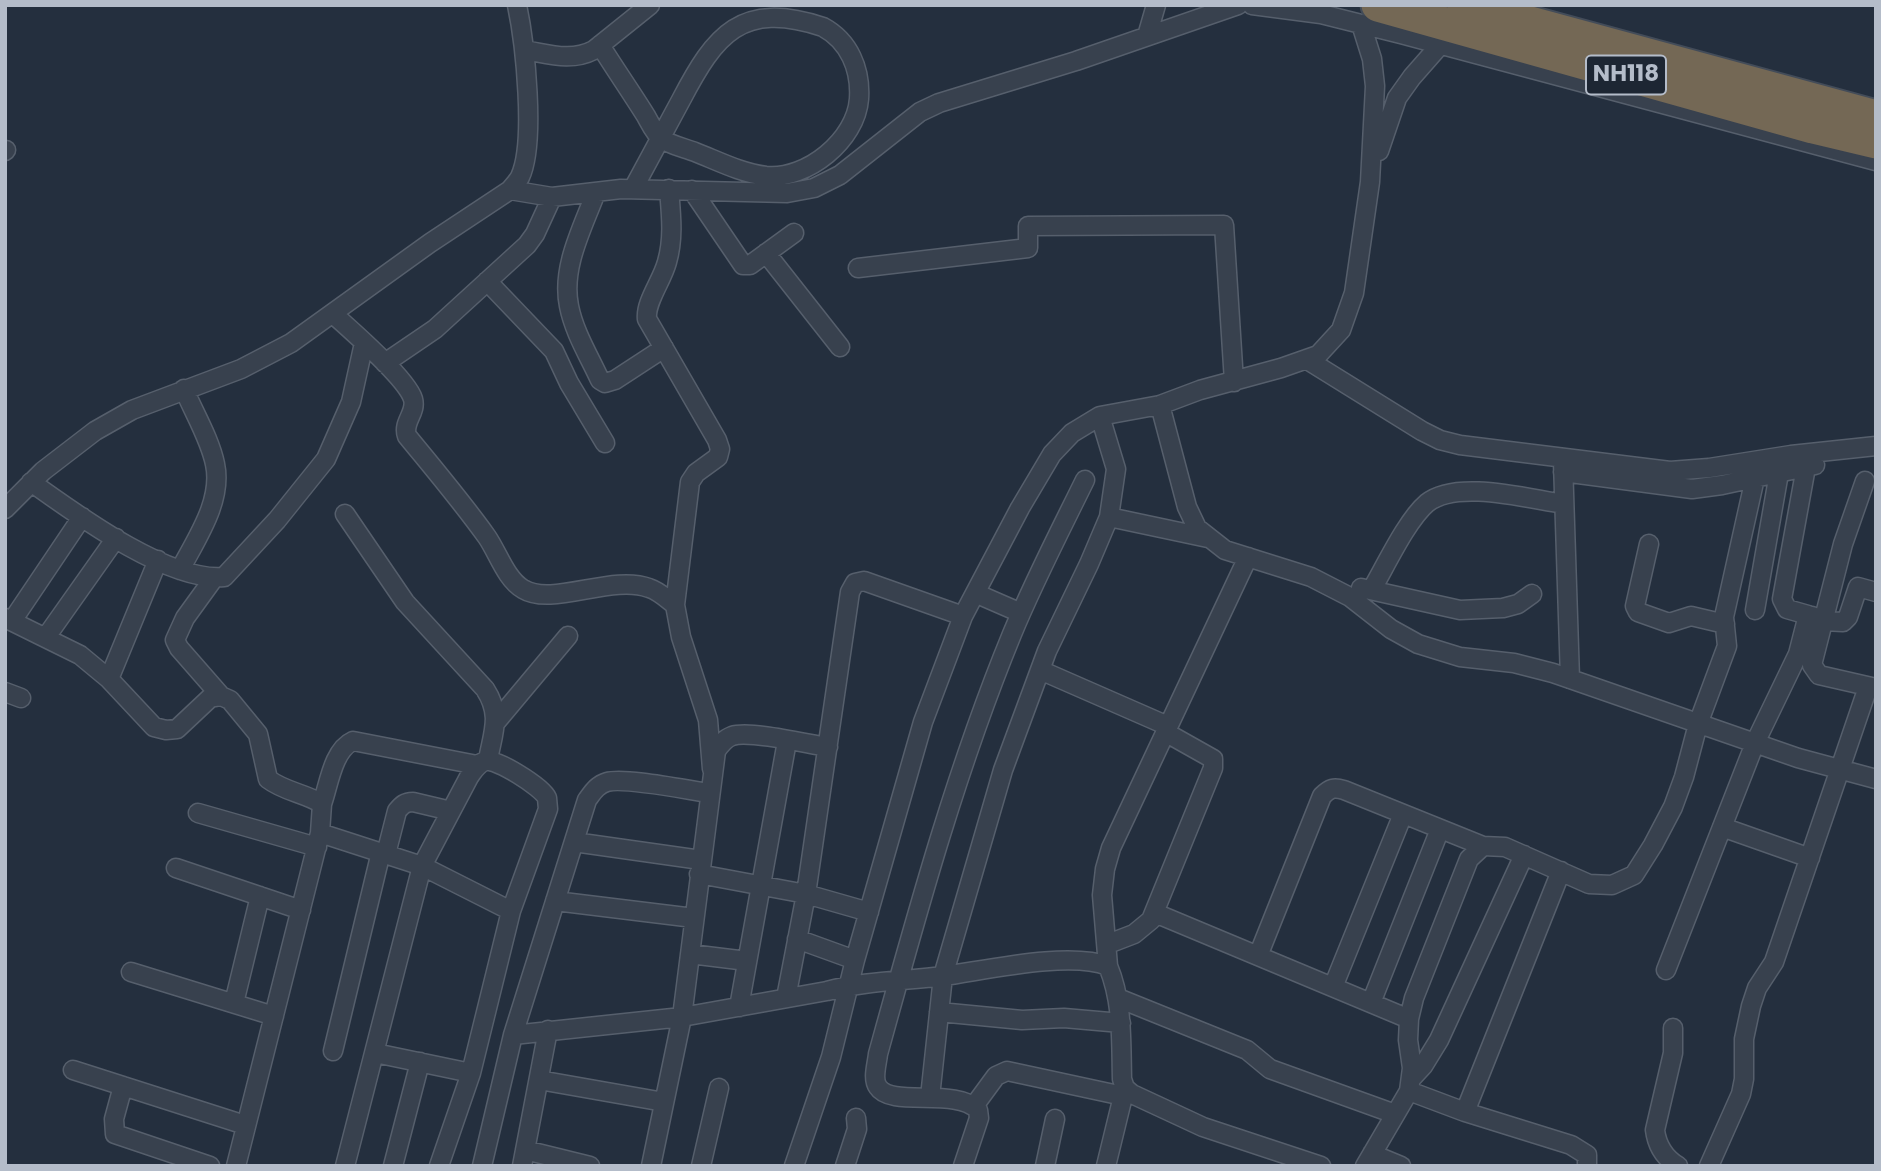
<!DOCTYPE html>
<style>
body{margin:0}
#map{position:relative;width:1881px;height:1171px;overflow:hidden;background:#242f3e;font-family:Poppins,sans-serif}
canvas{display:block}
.frame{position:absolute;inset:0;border:7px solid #b4bcc9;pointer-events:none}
</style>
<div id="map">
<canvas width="1881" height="1171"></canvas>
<div class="frame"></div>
</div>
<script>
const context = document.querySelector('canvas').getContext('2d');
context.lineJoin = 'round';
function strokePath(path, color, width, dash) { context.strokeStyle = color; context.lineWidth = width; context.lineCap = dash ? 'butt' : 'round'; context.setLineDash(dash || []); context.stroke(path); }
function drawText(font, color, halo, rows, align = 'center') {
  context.font = font + ' Poppins,sans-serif'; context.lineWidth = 6; context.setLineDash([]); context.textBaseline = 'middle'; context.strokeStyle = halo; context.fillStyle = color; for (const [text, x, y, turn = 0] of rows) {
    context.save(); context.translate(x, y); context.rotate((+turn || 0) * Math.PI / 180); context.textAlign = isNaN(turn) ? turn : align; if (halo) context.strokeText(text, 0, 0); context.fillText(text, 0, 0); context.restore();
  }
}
const street = new Path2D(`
 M1252,5L1321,14L1401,34L1876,161
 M1147,36L1156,5
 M600,45C615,69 631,92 646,116C650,123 655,134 661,138C669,145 685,148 695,152C718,161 741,173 766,176C807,180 856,140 859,99C861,69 849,41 823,27C741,0 715,35 681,100C665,130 649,159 633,189
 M524,50C549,54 571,62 594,50L650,5
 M5,151L6,150
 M1379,151L1397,98L1412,77L1441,44
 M669,189C671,214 674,238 667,262C662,281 645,302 647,319L717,440L720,449L718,457L696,473L690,482L675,605L681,637L708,720L712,769
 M510,190L552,197L621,189L787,193L814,188L840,175L920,112L939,103L1076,61L1238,5
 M692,190L743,265H750L794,233
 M596,192C583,227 561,267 569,306C574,332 589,356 600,380L605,383L615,380L664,348
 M766,253L840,347
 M858,268L1028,248V226L1224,225L1234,382
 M487,281L554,351L569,383L605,443
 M333,314C351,330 407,379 413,399C417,413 402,422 407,436C434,469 462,502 487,537C498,553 506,579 523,589C552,607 612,574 649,588C659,591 667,599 675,605
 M1306,359L1422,431L1440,440L1460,445L1670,471L1709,468L1791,455L1876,446
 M385,363L435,329L527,245L535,234L552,197
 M1160,405L1187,507L1197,528L1225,550L1311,577L1350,597L1391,629L1418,644L1460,657L1514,663L1553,673L1798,758L1876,779
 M1563,462L1570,679
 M1563,472L1692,489L1722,485L1815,465
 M1865,481L1843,544L1812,665L1819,675L1876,688
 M31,482C76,514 168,582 224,577L277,520L326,459L351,402L364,343
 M5,509L43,471L95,431L132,410L241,369L291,343L430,243L510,190C513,186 518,181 520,177C536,143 525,43 517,5
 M345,514L405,602L485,689C502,715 493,732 488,760
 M1109,517L1208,538
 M1649,544L1635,606L1638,612L1669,623L1691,616L1725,624
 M180,570C196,539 223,501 215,464C210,439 194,413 184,389
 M214,578L185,618L175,640L179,648L221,696
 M1361,588L1460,610L1503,608L1518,604L1532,594
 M1372,589C1386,565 1407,520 1427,503C1457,479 1528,499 1564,504
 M975,593L1021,613
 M1755,610L1779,473
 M1812,616L1823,621L1843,622L1848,617L1858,587L1876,592
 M5,618L80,655L109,679L154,727L166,730L177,729L210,698L221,696L230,700L258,734L268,779C285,792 305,793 322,804L320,833L236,1166
 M12,621L82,517
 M46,637L116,538
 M1040,670L1168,726
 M109,679L158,560
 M5,692L21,698
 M496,722L568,636
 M322,804C329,784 333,750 353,741L477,765
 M198,813L317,847
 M1722,827L1810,858
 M320,833L422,866L511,911
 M574,842L701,860
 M386,854L397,811C402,805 405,802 413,802L451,811
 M176,868L301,910
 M699,874L806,894L869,912
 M555,901L694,918
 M1155,913L1409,1019
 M797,939L855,960
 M1108,944L1134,934L1151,920L1213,768V759L1165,732
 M690,954L747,961
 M1258,956L1322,796C1330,788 1334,787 1344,790L1483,846
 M1108,966L1102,895L1105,869L1111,848L1248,557
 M1666,970L1755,743L1798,654L1808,615L1787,609L1782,599L1806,467
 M131,972L274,1016
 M1333,987L1403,814
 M786,998L806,894L850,592L855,583L864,581L963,616
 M1118,998L1247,1050L1270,1069L1395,1114
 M234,1003L260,896
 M1371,1003L1440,829
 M739,1007L787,741
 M939,1012L1022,1020L1064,1018L1121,1023
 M1673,1028V1053L1655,1130C1657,1146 1665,1158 1678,1166
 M513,1035L682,1017L827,991C865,981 905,981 944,976C987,970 1069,951 1108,966C1123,1002 1121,1040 1122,1079L1125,1088L1132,1094L1203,1127L1321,1166
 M333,1051L381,852
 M375,1053L471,1073
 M73,1070L245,1125
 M1411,1079L1423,1066L1439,1040L1524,855
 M539,1080L664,1102
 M123,1086L114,1119L115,1134L210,1166
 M1409,1091L1465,1112L1571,1145L1587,1155V1166
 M930,1097L943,976L1003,770L1047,651L1089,564L1109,517L1116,469L1100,416
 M974,1106L996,1076L1007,1071L1123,1096
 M1465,1112L1561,871
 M525,1150L590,1166
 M1372,1154L1401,1166
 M345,1166L422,866L469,777C474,770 477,764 485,761C496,758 542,787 547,798C547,798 548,809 548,809L511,911L471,1073L439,1166
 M393,1166L420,1062
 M482,1166L513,1035L587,800C593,792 597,785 607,782C625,777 687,790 709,793
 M522,1166L548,1030
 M651,1166L682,1017L716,751C720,745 724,739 732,736C750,730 807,744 828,747
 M701,1166L719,1088
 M794,1166L831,1057L855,960L923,722L963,616L1020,508L1052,454L1072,433L1100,416L1160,405L1200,390L1281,368L1318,355L1341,330L1354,293L1370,182L1375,86L1372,59L1361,24
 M845,1166L857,1129L856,1118
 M963,1166L979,1118L978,1110C956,1087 891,1108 878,1087C872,1079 877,1064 878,1054C917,913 956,770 1012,634C1034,581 1060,531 1085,480
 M1045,1166L1055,1119
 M1106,1166L1125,1088
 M1365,1166L1409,1091L1412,1068L1408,1040L1409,1019L1414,998L1469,859L1483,846L1505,847L1589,884L1612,885L1634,875L1653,845L1673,807L1684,777L1698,724L1727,646L1724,617L1755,478
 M1709,1166L1741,1094L1744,1079V1039L1751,1006L1757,988L1774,962L1868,687`);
const highway = new Path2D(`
 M1378,5L1813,127L1876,142
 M1464,5L1876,117`);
const shields = [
 [1626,75,80]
];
const shieldNames = [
 ["NH118",1626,75]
];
strokePath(street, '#565f6c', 21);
strokePath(highway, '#434c59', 37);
strokePath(street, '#38414e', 18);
strokePath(highway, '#746855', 33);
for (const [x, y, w] of shields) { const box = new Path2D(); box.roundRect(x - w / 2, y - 19.5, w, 39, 5); context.fillStyle = '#1d2633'; context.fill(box); strokePath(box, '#b4bcc9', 2); }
drawText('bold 23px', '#b4bcc9', null, shieldNames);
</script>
